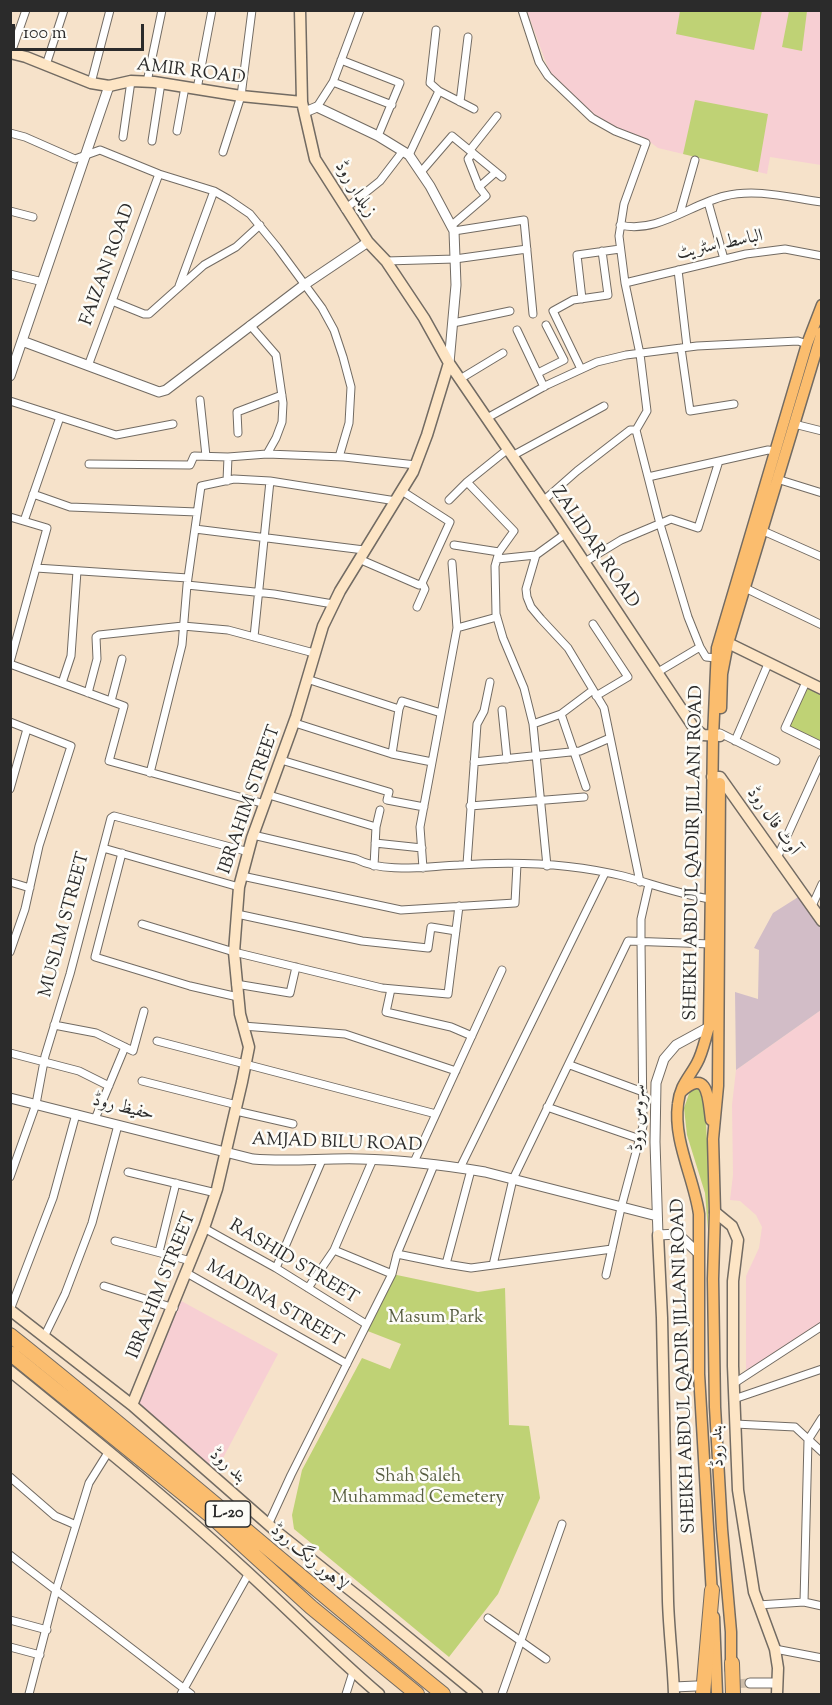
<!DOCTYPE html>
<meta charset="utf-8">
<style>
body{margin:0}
#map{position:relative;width:832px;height:1705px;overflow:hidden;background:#f6e2ca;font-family:"Sorts Mill Goudy",serif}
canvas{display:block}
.frame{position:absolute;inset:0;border:12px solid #2b2b2b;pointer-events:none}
.scale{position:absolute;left:12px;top:24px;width:132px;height:27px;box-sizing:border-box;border:3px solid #2b2b2b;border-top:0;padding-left:8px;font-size:18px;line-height:21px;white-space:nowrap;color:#2b2b2b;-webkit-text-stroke:4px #fdfcf7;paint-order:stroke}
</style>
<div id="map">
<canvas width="832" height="1705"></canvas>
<div class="frame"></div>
<div class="scale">100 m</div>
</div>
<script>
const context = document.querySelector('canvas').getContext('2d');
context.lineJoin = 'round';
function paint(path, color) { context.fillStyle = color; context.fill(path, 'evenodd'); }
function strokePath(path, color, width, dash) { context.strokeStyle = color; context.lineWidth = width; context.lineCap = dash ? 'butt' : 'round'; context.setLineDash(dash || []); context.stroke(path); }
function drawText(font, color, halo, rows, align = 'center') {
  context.font = font + ' "Sorts Mill Goudy",Amiri,serif'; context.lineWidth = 5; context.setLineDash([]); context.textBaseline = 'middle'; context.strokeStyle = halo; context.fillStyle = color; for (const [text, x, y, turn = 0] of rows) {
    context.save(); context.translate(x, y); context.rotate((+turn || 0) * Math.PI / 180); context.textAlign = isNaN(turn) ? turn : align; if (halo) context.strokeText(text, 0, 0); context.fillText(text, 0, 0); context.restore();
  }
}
const built = new Path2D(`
 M527,11H821V165L770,157L767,174L658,148L646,139L618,128L593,115L549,71Z
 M821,1010V1326L746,1376V1276L759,1248L762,1227L756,1215L740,1201L730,1200L733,1175L732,1105L736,1070Z
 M174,1297L278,1354L213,1477L130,1406Z`);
const industrial = new Path2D(`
 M803,894L821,923V1010L736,1070L735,992L758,999L759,950L754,948L773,913Z`);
const green = new Path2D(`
 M680,11H762L754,50L676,34Z
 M789,11H807L802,51L782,47Z
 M695,100L768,114L758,172L683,154Z
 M806,682L821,689V746L785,728Z
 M696,1088L702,1091L705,1101L709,1185L708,1230L705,1193L687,1135L684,1108L690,1091Z
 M392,1274L478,1292L505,1288L509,1425L529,1426L540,1498L498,1594L449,1657L294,1529L292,1515L302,1470L362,1358L390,1369L401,1344L365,1330Z`);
const tertiaryTunnel = new Path2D(`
 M699,1686L750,1683`);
const minor = new Path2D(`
 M522,10L539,62L548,76L592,118L615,131L646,143L624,204L619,236L625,283L640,354L647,411L636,430L660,524L688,617L700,647L706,657L716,658
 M436,30L430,83L439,91
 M11,53L26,10
 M341,60L400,83L378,136
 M46,65L64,10
 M147,82L162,10
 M333,82L392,105
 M91,83L110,10
 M197,89L212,10
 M460,102L468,37
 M317,107L333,82L360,10
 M177,131L185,87
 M10,133L25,137L75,159L100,150L159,174L214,191L228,199L250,214L277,247L322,308L334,330L343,357L351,387L349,423L339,457
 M123,137L131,81
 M152,141L161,83
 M470,150L497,116
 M223,152L241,96L252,10
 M473,153L468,159L479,187
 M409,155L439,91L474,109
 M421,172L452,136L502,177
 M708,202L724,259
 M345,209L380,181L403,151
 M10,211L33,217
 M680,213L695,160
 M620,225C657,234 691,204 725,196C756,188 791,198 822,202
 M451,226L486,196L479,187L496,172
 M454,231L524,220L533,314
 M386,261L455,259L527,249
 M678,270L687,347
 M10,274L43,282
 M625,283L746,254L785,249L822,256
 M179,286L214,191
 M582,299L577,255L620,249
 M112,301L144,314H149L204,265L236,247L260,225
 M453,323L510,311
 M250,325L276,355L283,403L282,422L276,438L267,454
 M517,330L544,387
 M681,348L690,411L734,404
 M88,366L159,174
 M581,369L553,311L573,300L608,295L602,251
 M538,373L564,360L546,325
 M460,379L503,353
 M200,400L206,456
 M10,401L116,435L173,424
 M487,418L547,385L597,362L626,355L697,346L798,341L807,344
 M794,424L822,431
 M238,433L237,412L282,395
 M508,449L467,482L514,531L499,552L495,566L496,614L503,638L524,688L533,724L547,866
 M512,456L604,406
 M89,464L190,465L194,456L228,457
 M648,477L768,450L775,451
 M777,479L822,493
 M227,481L228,457L267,454L344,457L416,465
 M402,491L450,522L422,583L425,589L417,607
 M33,494L70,507L197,512
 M449,500L467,482
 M543,501L577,471L630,430H636
 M10,517L47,528L10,662
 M24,521L60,417
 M195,529L364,550
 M761,530L822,557
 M454,545L499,552
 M536,555L526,589L527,597L531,607L541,619L568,648L604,708L640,882
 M359,559L419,585L422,583
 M497,559L536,555L565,534
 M583,563L621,540L671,519L698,528L719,461
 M36,568L188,578
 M187,585L274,594L333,604
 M743,587L822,625
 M593,624L628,677L596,696
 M457,628L497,617
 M254,637L270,481
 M10,664L124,706L109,761L265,804
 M658,672L700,647
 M307,679L399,709L402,701L441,713
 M806,682L785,728L822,746
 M62,683L71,656L77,571
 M88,693L97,659L96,637L99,635L183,626L228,630L314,653
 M111,701L122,659
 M502,710L507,759
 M561,714L586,787
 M10,722L71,746L39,846L25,909L10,952
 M295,723L392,754L432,762
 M533,724L561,714L593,690
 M720,733L776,761
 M735,741L768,664
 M392,754L399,709
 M281,760L389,792L387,800L424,807
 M474,762L580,751L610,738
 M150,773L182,645L187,585L201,486L234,479L270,481L396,501
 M10,789L27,729
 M269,795L376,827
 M470,806L584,797
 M253,835L356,859C386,874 426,866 459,865C513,861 570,863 623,876C653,884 681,895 711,899
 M375,843L422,848
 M103,848L239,887
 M122,853L95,957L190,986L238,997
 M777,858L822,759
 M467,864L477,724L484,711L490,682
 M374,866L376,827L380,810
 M423,868L420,827L457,628L452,563
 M242,876L401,910L515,903L517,864
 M10,882L30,888
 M812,906L822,884
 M237,914L362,941L428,948L431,927L456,931
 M142,924L234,952L382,988L448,994L459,906
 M236,984L290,993L296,967
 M391,989L386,1012L451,1027L472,1036
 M54,1025L96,1033L133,1051L144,1011
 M243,1026L345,1034L456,1071
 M157,1041L436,1114
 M10,1053L79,1071L109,1086
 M570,1065L643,1092
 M142,1081L237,1105
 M547,1107L640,1139
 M236,1111L293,1124
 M95,1119L125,1047
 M414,1162L502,970
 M460,1168L605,873
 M471,1170L446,1264L471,1268L612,1249
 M128,1172L216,1193
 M10,1177L36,1104L45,1056L70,974L111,818L114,816L249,852
 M204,1228L276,1268L366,1324
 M115,1241L191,1261
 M334,1250L392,1274
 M159,1252L176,1183
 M397,1254L446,1264
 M493,1265L513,1179L628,941L711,944
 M276,1268L322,1160
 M185,1272L347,1364
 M606,1275L621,1208L643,1126L641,941V919L649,884
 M104,1286L174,1308
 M308,1288L334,1250L373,1159
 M10,1310L53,1198L76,1114
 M44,1337L65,1294L92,1223L118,1125
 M733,1384L822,1326
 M734,1399L822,1369
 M735,1424L795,1427L822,1452
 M10,1477L55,1516L76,1525
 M268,1525L291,1475L392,1274L397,1254L434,1165
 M10,1555L191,1694
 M804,1602L808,1440L822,1418
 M758,1605L804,1602L822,1606
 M488,1618L546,1659
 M10,1620L47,1630
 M10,1647L40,1655
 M775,1649L822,1658
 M29,1694L56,1590L89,1483L109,1451
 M181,1694L249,1573
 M346,1694L353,1672
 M502,1694L562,1524`);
const tertiary = new Path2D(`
 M305,112L317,107L378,136L409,155L430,186L454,231L456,285L449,363
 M22,341L159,392L166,390L304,285L368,242
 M10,376L109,86
 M10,1098L253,1159C289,1162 324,1158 360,1159C402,1160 444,1165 485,1172L657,1216
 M698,1253L678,1234L658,1235L655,1142L656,1083L664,1059L676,1045L709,1027
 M750,1683H777
 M674,1687L696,1686`);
const secondary = new Path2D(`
 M300,10L302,102L315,159L368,242L386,261L424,318L449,363L557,521L694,728L703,735L720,736
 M10,53L26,57L91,83L109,86L131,81L154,82L241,96L302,102
 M728,643L822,689
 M712,777H720L822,921
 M715,1212L732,1226L738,1240L733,1281V1366L738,1490L754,1592L775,1649L778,1668L777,1694
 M658,1235L662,1318L668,1601C669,1632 673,1663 674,1694
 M10,1310L132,1405L277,1532L365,1602L477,1694
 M10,1371C89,1435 168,1499 243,1568C289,1610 332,1654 379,1694
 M132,1405L204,1228L217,1189L242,1082L249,1047L240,1014L234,952L239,887L252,838L296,717L323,626L340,591L413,472L427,435L449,363`);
const primary = new Path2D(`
 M721,708L722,674L728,643L822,332
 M720,783L718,1086L713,1139L715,1212L713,1279L715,1407L722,1529L731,1632V1670
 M681,1092C709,1067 708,1100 711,1120
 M712,1595L699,1374V1214C694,1178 673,1141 678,1104C680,1085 689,1078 697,1063C703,1052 705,1039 709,1027L713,737L717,648L807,344L822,305
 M714,1617L717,1694`);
const motorway = new Path2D(`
 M10,1335C157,1452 298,1576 443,1694
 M10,1353L211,1516L311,1607L417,1694
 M732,1663L733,1694
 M703,1694L712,1590`);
const shields = [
 [228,1514,45]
];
const shieldNames = [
 ["L-20",228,1514]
];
const streetNames = [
 ["AMIR ROAD",191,73,7],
 ["زیلدار روڈ",354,190,58],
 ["الباسط اسٹریٹ",720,246,-12],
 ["FAIZAN ROAD",109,265,-70],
 ["ZALIDAR ROAD",594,548,56],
 ["IBRAHIM STREET",251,800,-71],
 ["آوٹ فال روڈ",772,822,55],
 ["SHEIKH ABDUL QADIR JILLANI ROAD",695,853,-89],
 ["MUSLIM STREET",66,925,-75],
 ["حفیظ روڈ",123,1109,14],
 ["سروس روڈ",640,1118,-88],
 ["AMJAD BILU ROAD",337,1144,2],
 ["RASHID STREET",293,1263,31],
 ["IBRAHIM STREET",163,1286,-68],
 ["MADINA STREET",274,1305,30],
 ["SHEIKH ABDUL QADIR JILLANI ROAD",685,1366,-92],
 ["بند روڈ",719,1446,-92],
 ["بند روڈ",227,1467,41],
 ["لاہور رنگ روڈ",308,1559,40]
];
const parkNames = [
 ["Masum Park",436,1319],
 ["Shah Saleh",418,1478],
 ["Muhammad Cemetery",418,1499]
];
paint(built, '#f7cfd3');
paint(industrial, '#d2bdc7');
paint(green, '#bfd275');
strokePath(tertiaryTunnel, '#cdbdaa', 9, [9, 4.5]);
strokePath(minor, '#726b63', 9);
strokePath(tertiary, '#726b63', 11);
strokePath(secondary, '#726b63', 13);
strokePath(primary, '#726b63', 13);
strokePath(motorway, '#726b63', 16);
strokePath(minor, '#fff', 7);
strokePath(tertiary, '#fff', 9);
strokePath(secondary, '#fde5c5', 10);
strokePath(primary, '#fbbd6e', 10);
strokePath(motorway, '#fbbd6e', 14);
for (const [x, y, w] of shields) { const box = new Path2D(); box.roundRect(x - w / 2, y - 13, w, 26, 4.5); context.fillStyle = '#fdfcf7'; context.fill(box); strokePath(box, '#2b2b2b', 1.5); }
drawText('bold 16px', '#2b2b2b', null, shieldNames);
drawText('18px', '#2b2b2b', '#fdfcf7', streetNames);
drawText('18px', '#575d41', '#fdfcf7', parkNames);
</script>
